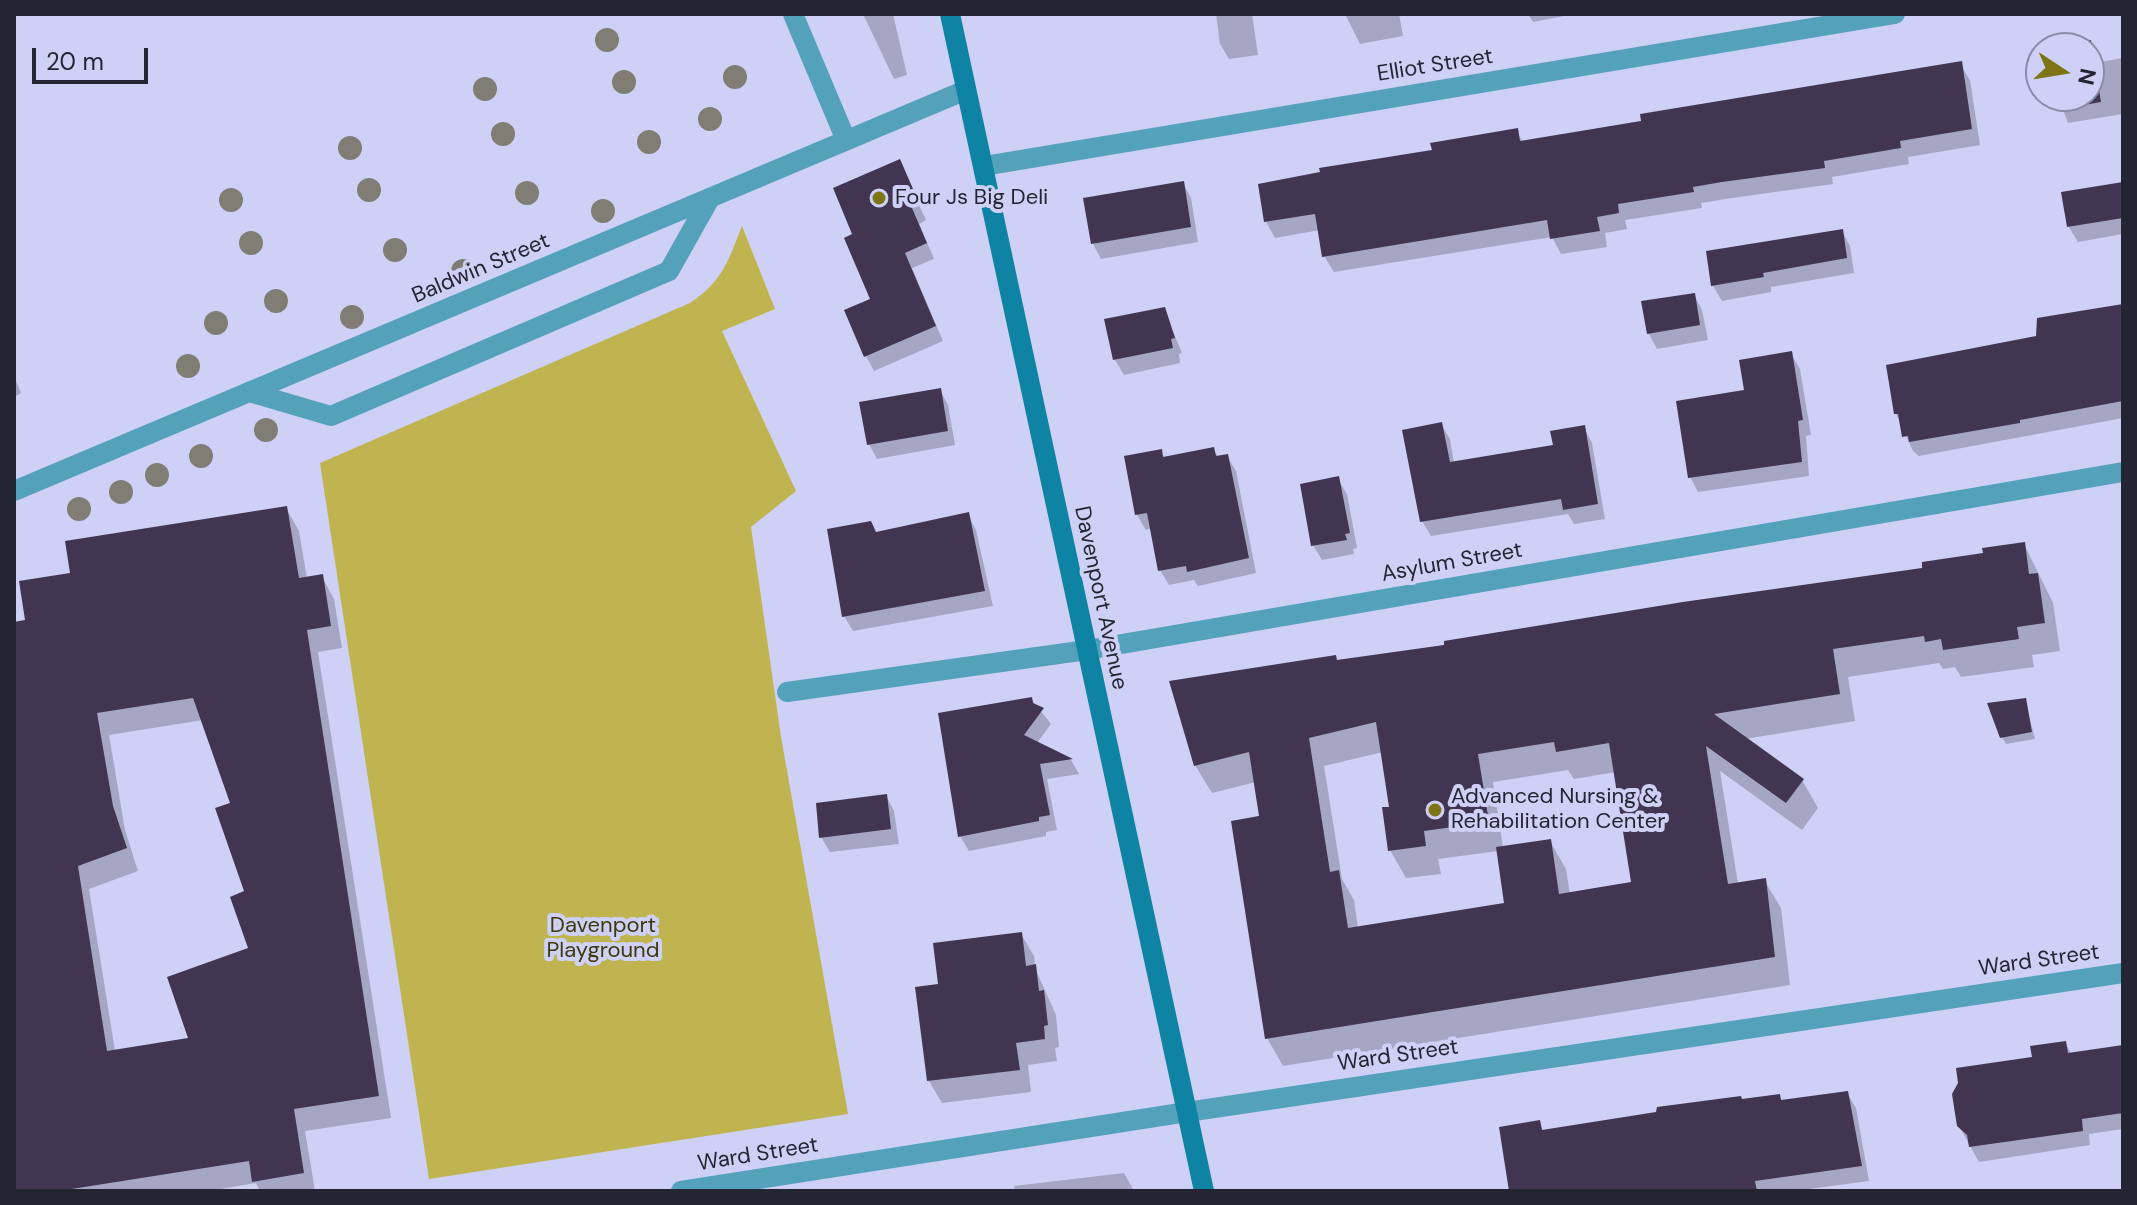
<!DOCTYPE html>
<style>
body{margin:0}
#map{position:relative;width:2137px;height:1205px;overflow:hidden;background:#ced0f5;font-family:"DM Sans",sans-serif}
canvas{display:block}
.frame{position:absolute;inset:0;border:16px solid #242533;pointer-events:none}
.north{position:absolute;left:2025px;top:32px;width:80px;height:80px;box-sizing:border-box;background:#ced0f5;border:2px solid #8a8ca7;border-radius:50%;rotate:102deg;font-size:22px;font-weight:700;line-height:32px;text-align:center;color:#242533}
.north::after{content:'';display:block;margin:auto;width:28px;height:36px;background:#7d7416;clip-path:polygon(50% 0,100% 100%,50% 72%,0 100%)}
.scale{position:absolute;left:32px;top:48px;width:116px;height:36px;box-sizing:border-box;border:4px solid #242533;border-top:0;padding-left:10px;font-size:24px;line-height:28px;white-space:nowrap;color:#242533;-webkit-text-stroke:6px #ced0f5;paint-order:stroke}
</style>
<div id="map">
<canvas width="2137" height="1205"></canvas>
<div class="frame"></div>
<div class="north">N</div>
<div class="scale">20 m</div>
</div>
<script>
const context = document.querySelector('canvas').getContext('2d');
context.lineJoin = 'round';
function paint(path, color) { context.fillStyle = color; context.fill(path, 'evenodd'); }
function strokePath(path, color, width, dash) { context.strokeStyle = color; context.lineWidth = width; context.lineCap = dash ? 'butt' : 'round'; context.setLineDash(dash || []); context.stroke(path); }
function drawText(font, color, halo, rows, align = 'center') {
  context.font = font + ' "DM Sans",sans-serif'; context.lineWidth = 8; context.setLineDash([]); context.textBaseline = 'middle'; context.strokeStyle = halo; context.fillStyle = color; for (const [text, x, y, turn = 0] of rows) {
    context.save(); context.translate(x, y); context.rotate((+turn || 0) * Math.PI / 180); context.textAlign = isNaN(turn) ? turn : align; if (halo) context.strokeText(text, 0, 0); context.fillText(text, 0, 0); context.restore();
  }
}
const green = new Path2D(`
 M742,226L775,309L722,331L796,491L751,527L781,737L848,1114L429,1179L320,463L690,303C723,281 728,261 742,226Z`);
const shadow = new Path2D(`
 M863,14H893L907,75L894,79Z
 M1216,14H1252L1258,55L1229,59L1220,44Z
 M1345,14H1399L1403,36L1360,44Z
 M1528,14H1575L1533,22Z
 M2090,42L2100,62L2123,58V114L2068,123L2058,96H2089V48H2061Z
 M1960,64L1970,80L1980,145L1908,157L1909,164L1832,177L1833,184L1732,198L1701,203L1702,208L1625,220L1627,229L1605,233L1607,247L1561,254L1552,237L1334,272L1324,256L1320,230L1275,238L1266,222L1434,152L1516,131L1523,142Z
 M899,162L926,220L919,224L934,259L912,268L943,341L874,371L866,356L872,300Z
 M1183,183L1191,198L1198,242L1101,259L1093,244Z
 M2123,184V234L2078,242L2069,227Z
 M1842,231L1850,246L1854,273L1771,287V292L1722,301L1713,286L1708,252Z
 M1694,295L1702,310L1708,340L1657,349L1649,334L1644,303Z
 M2123,306V418L1919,456L1913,451L1896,414L2038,338Z
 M1164,310L1182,353L1179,354L1180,363L1124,375L1115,360Z
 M1791,354L1800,369L1811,435L1806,436L1809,476L1698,492L1690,477L1747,392Z
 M14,376L21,393L14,397Z
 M940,390L948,405L955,445L877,459L869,444Z
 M1441,424L1450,439L1454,463L1555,447L1584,428L1592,443L1605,519L1574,524L1568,514L1431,536L1422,521Z
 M1213,449L1219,458L1227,456L1236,471L1256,573L1198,586L1194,580L1169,585L1160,570L1152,528L1146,530L1137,515L1161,451L1165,459Z
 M1338,479L1347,494L1357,548L1353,549L1354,554L1322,560L1313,545Z
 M286,508L299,531L307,579L322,577L334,599L342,648L318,652L391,1118L305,1131L315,1191H260L256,1183L209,1191H17L14,1170V624L27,622L73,575ZM203,720L233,804L247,893L250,949L191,1039L115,1051L89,889L138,871L125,830L109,735Z
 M968,515L976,530L993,606L853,631L844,616L876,534Z
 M2024,544L2053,603L2060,651L2032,655L2034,667L1961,677L1955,667L1943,669L1939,663L1848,677L1855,721L1745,739L1802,780L1818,808L1802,830L1720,771L1738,884L1764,880L1781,908L1790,985L1283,1066L1267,1038L1261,818L1256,782L1212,793L1195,765L1338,662L1924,569ZM1383,752L1391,808L1390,850L1406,878L1441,874L1438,859L1498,851L1506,904L1358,928L1354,900L1342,879L1324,766ZM1568,770L1574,779L1616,772L1633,884L1570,894L1566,869L1550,841L1503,848L1493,782Z
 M1031,699L1051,724L1037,743L1071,760L1079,774L1047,779L1057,830L1046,832V836L969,851L960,836Z
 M2025,700L2035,739L2006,744L2002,737Z
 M886,796L894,811L899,844L830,852L821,837Z
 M1021,934L1034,956L1035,968L1056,1015L1059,1047L1055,1048L1057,1061L1028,1065L1031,1092L942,1103L929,1081L940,986Z
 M2065,1043L2072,1055L2123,1048V1129L2089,1134L2090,1145L1979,1162L1959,1126L2035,1058Z
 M1847,1093L1856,1108L1869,1181L1794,1191H1511L1539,1123L1544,1132L1779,1096L1783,1102Z
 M1124,1173L1134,1191H1015L1014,1186Z`);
const building = new Path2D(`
 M2091,40L2101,102L2067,108L2066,96H2089V48H2059L2058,45Z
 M1962,61L1972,129L1900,141L1901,148L1824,161L1825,168L1722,182L1693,187L1694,192L1618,204L1619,213L1597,217L1600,231L1550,239L1547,220L1322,257L1315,214L1264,222L1258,184L1320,172L1319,168L1432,150L1430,143L1518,128L1520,141L1641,121L1640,114Z
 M900,159L920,205L912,208L927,243L905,253L936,326L864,357L844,310L870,299L844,238L852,234L833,188Z
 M1184,181L1191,227L1091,244L1083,198Z
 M2123,182V218L2067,227L2061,192Z
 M1843,229L1847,258L1763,273L1764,277L1711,286L1706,251Z
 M1695,293L1700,325L1647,334L1641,301Z
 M2123,304V401L2020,420V423L1909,442L1908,436L1902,437L1898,414H1894L1886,365L2036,336L2037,318Z
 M1165,307L1175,338L1171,339L1173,348L1113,360L1104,319Z
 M1792,351L1803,420L1798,421L1802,462L1688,478L1676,401L1744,390L1739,360Z
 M941,388L948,431L867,445L859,402Z
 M1442,422L1450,462L1553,445L1550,431L1585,425L1598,504L1563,510L1561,499L1420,522L1402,430Z
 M1214,447L1216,456L1228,454L1249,558L1187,572L1186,566L1158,571L1147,513L1135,515L1124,456L1162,449L1163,457Z
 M1339,476L1350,533L1345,534L1347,540L1311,546L1300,484Z
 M287,506L299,578L323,574L331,626L307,630L379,1096L294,1109L304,1173L252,1182L249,1161L59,1191H14V622L25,620L19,581L70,573L65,541ZM193,698L230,803L215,808L244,891L230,897L248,948L167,977L188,1038L107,1051L78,866L127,848L113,806L97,713Z
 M969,512L985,591L842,617L827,529L871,521L876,532Z
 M2025,542L2029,574L2038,573L2045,623L2017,627L2019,639L1943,650L1941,639L1925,642L1924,636L1833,649L1840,694L1714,714L1804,779L1786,803L1706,746L1728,884L1766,878L1775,957L1265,1039L1231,821L1259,816L1249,752L1194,766L1169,681L1336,655L1337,660L1444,645V641L1683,602L1922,568V562L1983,553L1982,548ZM1376,722L1389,807H1382L1388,851L1426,846L1424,831L1489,822L1478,754L1554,742L1556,752L1609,743L1631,882L1559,894L1551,839L1496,847L1504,903L1348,928L1339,870L1330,872L1309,738Z
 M1032,697L1033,703L1044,708L1024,735L1073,759L1040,764L1050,815L1039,817V821L958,837L938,713Z
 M2026,698L2032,732L2000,738L1987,703Z
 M887,794L891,829L819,838L816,803Z
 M1022,932L1026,966L1036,964L1039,991L1044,990L1048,1025L1044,1026L1045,1039L1016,1043L1020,1070L927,1081L915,987L938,984L933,943Z
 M2066,1041L2068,1053L2123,1045V1113L2082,1119L2083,1131L1969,1147L1967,1135L1957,1126L1952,1094L1958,1083L1956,1068L2032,1057L2030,1046Z
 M1848,1091L1862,1166L1755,1181L1757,1191H1509L1499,1127L1540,1120L1542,1130L1656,1112L1657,1107L1741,1096L1742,1099L1780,1094L1781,1100Z`);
const lane = new Path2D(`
 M793,14L846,140
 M249,392L331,416L669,271L710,198`);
const street = new Path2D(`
 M984,166L1895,14
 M14,491L966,90
 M787,692L1087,650L2123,472
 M681,1191L1187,1112L2123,973`);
const secondary = new Path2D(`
 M950,14L1204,1191`);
const trees = [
 [607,40],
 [735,77],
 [624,82],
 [485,89],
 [710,119],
 [503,134],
 [649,142],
 [350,148],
 [369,190],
 [527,193],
 [231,200],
 [603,211],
 [251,243],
 [395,250],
 [463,271],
 [276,301],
 [352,317],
 [216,323],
 [188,366],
 [266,430],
 [201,456],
 [157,475],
 [121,492],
 [79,509]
];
const markers = [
 [879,198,8,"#7d7416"],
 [1435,810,8,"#7d7416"]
];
const streetNames = [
 ["Elliot Street",1435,66,-9],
 ["Baldwin Street",481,269,-23],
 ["Asylum Street",1452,563,-10],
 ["Davenport Avenue",1100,598,78],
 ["Ward Street",2039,961,-8],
 ["Ward Street",1398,1056,-8],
 ["Ward Street",758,1155,-9]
];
const poiNames = [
 ["Four Js Big Deli",895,198],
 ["Advanced Nursing &",1451,797],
 ["Rehabilitation Center",1451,822]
];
const parkNames = [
 ["Davenport",603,926],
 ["Playground",603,951]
];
paint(green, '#bfb450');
paint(shadow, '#0003');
paint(building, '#413552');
strokePath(lane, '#54a1bb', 20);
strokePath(street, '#54a1bb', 20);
strokePath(secondary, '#0e83a3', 20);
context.fillStyle = '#7f7d74';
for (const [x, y] of trees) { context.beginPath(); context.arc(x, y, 12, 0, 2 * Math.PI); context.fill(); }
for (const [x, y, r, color] of markers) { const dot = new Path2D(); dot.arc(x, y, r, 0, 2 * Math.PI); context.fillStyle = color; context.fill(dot); strokePath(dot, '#ced0f5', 3); }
drawText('22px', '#242533', '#ced0f5', streetNames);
drawText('22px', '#242533', '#ced0f5', poiNames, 'left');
drawText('22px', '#3e390a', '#ced0f5', parkNames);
</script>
